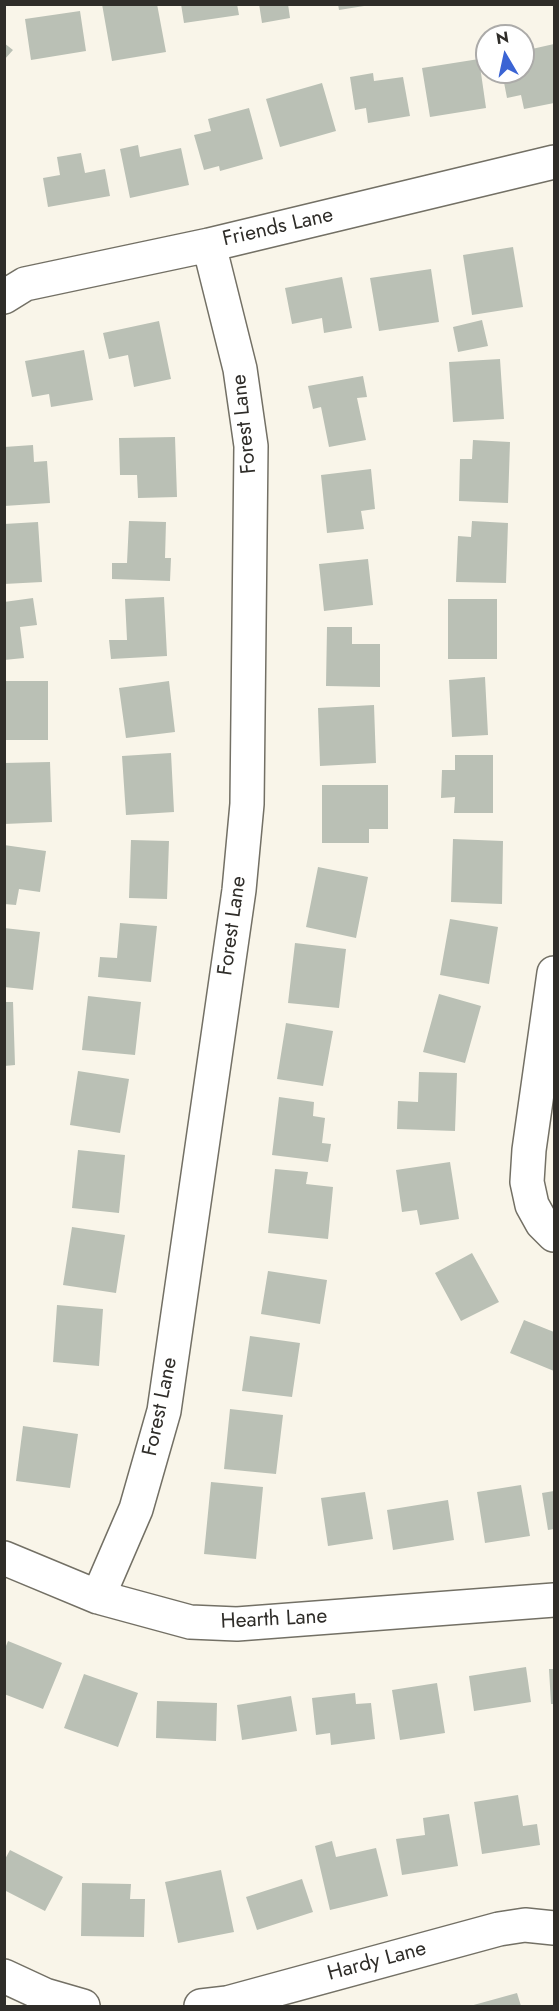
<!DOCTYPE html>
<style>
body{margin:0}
#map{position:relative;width:559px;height:2011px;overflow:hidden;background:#f9f5e9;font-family:Jost,sans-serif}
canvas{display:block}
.frame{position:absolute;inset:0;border:6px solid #2f2d29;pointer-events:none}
.north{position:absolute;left:475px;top:24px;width:60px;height:60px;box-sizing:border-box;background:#fff;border:2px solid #acaba9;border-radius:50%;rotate:351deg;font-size:16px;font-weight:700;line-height:24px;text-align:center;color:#2f2d29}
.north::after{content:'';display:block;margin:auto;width:21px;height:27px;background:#3b64d4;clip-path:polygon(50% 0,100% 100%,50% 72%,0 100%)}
</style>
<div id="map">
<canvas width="559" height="2011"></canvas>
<div class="frame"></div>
<div class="north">N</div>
</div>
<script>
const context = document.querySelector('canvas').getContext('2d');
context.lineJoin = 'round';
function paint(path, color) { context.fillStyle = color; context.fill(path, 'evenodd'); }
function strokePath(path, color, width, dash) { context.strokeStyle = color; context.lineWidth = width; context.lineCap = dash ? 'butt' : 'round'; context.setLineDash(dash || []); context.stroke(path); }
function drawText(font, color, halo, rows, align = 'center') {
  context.font = font + ' Jost,sans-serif'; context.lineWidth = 4.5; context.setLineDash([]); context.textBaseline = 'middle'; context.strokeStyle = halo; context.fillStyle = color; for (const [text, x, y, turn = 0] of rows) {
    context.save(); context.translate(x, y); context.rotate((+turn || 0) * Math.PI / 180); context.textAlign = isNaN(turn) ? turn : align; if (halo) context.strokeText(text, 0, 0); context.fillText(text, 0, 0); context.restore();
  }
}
const building = new Path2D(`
 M102,4H157L166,52L112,61Z
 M181,4H237L239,15L184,23Z
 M259,4H288L290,18L262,23Z
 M338,4H364V6L339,10Z
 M80,11L86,51L31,60L25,19Z
 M4,43L13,50L4,60Z
 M554,44V103L524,109L521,95L507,98L502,72H523V51Z
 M479,59L486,108L430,117L422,68Z
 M373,73L374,81L403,77L410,116L368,123L366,108L355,110L350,77Z
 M322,83L336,131L280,147L266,99Z
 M249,108L263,159L220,171L219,166L204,170L194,135L211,131L208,119Z
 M138,145L140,157L181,148L189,185L130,198L120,149Z
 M81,153L85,173L105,169L110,196L48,207L43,178L60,175L57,157Z
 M513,247L523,307L472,315L463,255Z
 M431,269L439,322L379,331L370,278Z
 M342,277L352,328L324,333L322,318L292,324L285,288Z
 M482,320L488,346L458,352L453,327Z
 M159,321L171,379L134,387L128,355L109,359L103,333Z
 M84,350L93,400L51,407L49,394L32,397L25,361Z
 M500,359L504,419L453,422L449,362Z
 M363,376L367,397L357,398L366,440L329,447L321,407L313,409L308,386Z
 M175,437L177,497L138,498L137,475H120L119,438Z
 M473,440L510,442L508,503L459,501L460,459H472Z
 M33,445L34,462L47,461L50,503L4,506V447Z
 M371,469L375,509L361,511L364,529L327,533L321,475Z
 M129,521L166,522L165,558H171L170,581L112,579V563H127Z
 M472,521L508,523L506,583L456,582L458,536L471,537Z
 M38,522L42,582L4,584V524Z
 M368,559L373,605L324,611L319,564Z
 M164,597L167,656L111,659L109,640H127L125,599Z
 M33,598L37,625L20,627L24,658L4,660V602Z
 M448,599H497V659H448Z
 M327,627H352V644H380V687L326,686Z
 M485,677L488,735L452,737L449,680Z
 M4,681H48V740H4Z
 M169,681L175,732L126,738L119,688Z
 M374,705L376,763L320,766L318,708Z
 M171,753L174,812L126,815L122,756Z
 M455,755H493V813H454L455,797L441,798L442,770H455Z
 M50,762L52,822L4,824V763Z
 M322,785H388V829H369V843H322Z
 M453,839L503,841L502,904L451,902Z
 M131,840L169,841L167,899L129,898Z
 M4,845L46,851L40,892L19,889L16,905L4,904Z
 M318,867L368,877L356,938L306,927Z
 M450,919L498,927L489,984L440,975Z
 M120,923L157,926L151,982L98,977L100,957L117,958Z
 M4,928L40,932L33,990L4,987Z
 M295,943L346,949L339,1008L288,1003Z
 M439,994L481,1006L465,1063L423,1052Z
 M88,996L141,1002L135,1055L82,1050Z
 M4,1002H13L15,1065L4,1066Z
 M286,1023L333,1031L323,1086L277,1079Z
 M78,1071L129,1079L120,1133L70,1125Z
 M419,1072L457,1073L455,1131L397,1129L398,1101L418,1102Z
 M279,1097L314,1102L313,1116L325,1118L322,1143L331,1144L328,1162L272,1155Z
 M78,1150L125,1155L119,1213L72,1208Z
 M450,1162L459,1219L420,1225L417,1210L402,1212L396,1170Z
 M275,1169L308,1172L306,1184L333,1187L328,1239L268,1233Z
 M72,1227L125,1235L116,1293L63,1285Z
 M472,1253L499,1302L461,1321L435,1273Z
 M268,1271L327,1280L320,1324L261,1314Z
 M57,1305L103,1309L99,1366L53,1362Z
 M524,1320L554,1332V1371L510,1353Z
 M250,1336L300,1343L292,1397L242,1391Z
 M230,1409L283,1415L276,1474L224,1469Z
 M23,1426L78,1434L70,1488L16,1481Z
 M211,1482L263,1487L256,1559L204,1554Z
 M521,1485L530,1536L485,1543L477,1492Z
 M554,1491V1529L548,1530L542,1493Z
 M365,1492L373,1539L328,1546L321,1498Z
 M448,1500L454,1540L393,1550L387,1510Z
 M8,1641L62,1663L43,1709L4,1694V1651Z
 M526,1667L531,1702L474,1711L469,1676Z
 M549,1669H554V1704H551Z
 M84,1674L138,1693L118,1747L64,1728Z
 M437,1683L445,1733L400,1740L392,1690Z
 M355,1693L356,1704L371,1703L375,1739L331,1745L330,1733L316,1735L312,1698Z
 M291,1696L297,1731L242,1740L237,1705Z
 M157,1701L217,1703L216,1741L156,1738Z
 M518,1795L523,1826L537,1824L540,1845L482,1854L474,1802Z
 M449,1814L458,1866L402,1875L396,1839L425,1835L423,1818Z
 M332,1841L336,1857L376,1848L388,1896L330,1910L315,1846Z
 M10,1850L63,1877L45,1911L4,1890V1861Z
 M221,1870L234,1932L178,1943L165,1882Z
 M302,1879L313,1912L257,1930L246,1897Z
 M82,1883L131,1884L130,1899H145L144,1937L81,1936Z
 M517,1993L521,2006H470Z`);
const street = new Path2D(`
 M4,297L25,284L209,245L554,162
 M554,973L529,1150L527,1182L532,1205L542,1223L554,1235
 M4,1558L98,1597L190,1622L237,1624L554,1600
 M98,1597L136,1509L164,1411L239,890L247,804L251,446L240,369L209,245
 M4,1976L45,1995L83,2006
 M201,2006L227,2003L499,1929L525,1925L554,1928`);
const streetNames = [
 ["Friends Lane",278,228,-13],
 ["Forest Lane",245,424,-96],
 ["Forest Lane",233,926,-82],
 ["Forest Lane",161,1407,-78],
 ["Hearth Lane",274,1620,-3],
 ["Hardy Lane",377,1962,-15]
];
paint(building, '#bac0b5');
strokePath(street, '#737065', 36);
strokePath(street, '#fff', 33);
drawText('21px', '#2f2d29', '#fff', streetNames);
</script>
